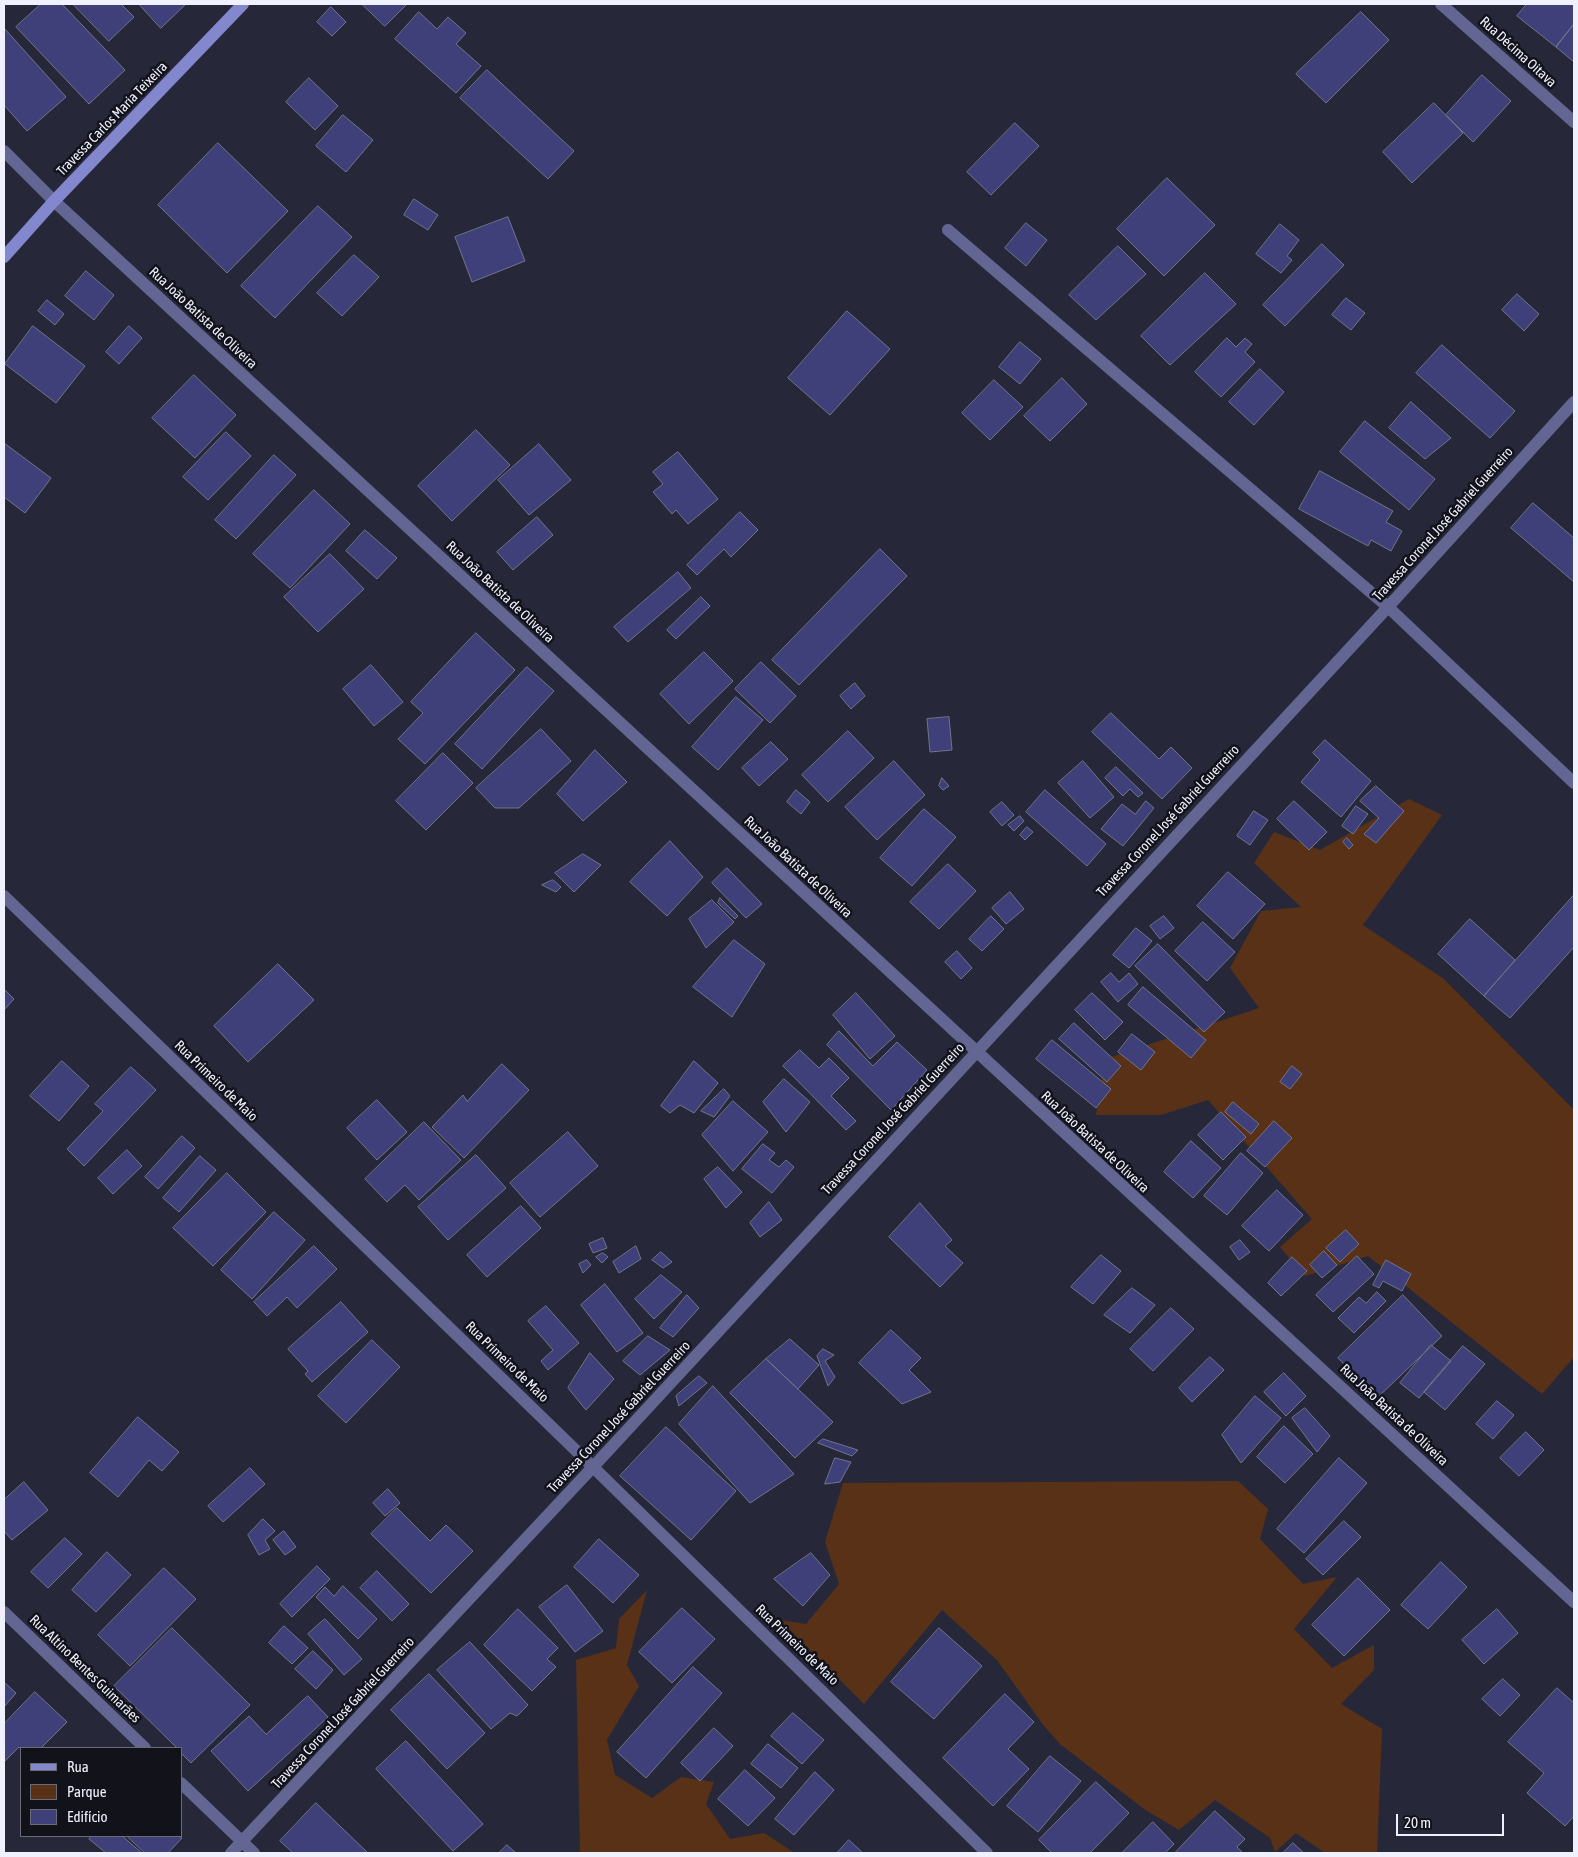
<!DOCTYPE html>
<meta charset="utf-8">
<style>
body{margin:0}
#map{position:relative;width:1578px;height:1857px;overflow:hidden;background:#26283a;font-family:"Asap Condensed",sans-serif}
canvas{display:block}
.frame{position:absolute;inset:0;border:5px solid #f0f1fe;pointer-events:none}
.legend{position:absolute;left:20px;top:1747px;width:162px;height:90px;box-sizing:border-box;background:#11121a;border:1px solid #6a6b75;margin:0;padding:6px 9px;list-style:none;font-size:15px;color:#f0f1fe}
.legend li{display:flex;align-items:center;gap:10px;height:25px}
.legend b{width:25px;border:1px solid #6a6b75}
.scale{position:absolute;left:1396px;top:1814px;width:108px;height:22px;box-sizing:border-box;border:2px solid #f0f1fe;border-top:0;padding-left:6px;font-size:15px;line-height:18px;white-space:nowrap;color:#f0f1fe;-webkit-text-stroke:4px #11121a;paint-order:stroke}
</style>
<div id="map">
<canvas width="1578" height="1857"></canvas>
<div class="frame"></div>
<ul class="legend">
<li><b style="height:6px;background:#8387ce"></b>Rua</li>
<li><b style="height:14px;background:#593117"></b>Parque</li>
<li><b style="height:14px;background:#3f4079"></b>Edifício</li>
</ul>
<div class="scale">20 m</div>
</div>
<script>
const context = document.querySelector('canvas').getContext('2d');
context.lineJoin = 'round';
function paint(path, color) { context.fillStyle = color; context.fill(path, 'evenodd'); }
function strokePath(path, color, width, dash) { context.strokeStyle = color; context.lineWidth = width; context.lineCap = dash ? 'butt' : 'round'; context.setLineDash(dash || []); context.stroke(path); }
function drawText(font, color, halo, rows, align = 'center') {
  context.font = font + ' "Asap Condensed",sans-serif'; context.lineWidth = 5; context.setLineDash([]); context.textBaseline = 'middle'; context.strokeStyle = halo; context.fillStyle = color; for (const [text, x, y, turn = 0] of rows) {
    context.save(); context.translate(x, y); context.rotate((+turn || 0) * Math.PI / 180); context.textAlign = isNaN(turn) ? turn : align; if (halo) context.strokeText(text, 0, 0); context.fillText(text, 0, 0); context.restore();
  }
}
const green = new Path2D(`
 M1409,799L1442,815L1363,925L1444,979L1574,1110V1357L1542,1394L1368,1256L1305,1276L1280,1247L1312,1219L1208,1100L1161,1115H1096L1105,1059L1259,1008L1230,968L1261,911L1301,907L1254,863L1274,832L1320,850Z
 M1238,1481L1268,1509L1260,1539L1303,1584L1337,1577L1294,1629L1332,1668L1374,1645V1670L1341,1704L1382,1729L1377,1853H1325L1296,1833L1275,1852L1270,1838L1215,1800L1179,1830L1144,1809L1060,1744L1044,1726L997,1660L942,1610L864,1704L780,1620L806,1624L839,1584L825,1542L843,1483Z
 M647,1590L627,1665L639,1686L607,1740L615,1775L652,1798L681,1777L714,1782L706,1804L730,1839L764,1833L795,1853H580L576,1660L616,1648L619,1619Z`);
const building = new Path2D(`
 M41,4H62L125,70L89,104L16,27Z
 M73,4H121L134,17L109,41Z
 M139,4H186L161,28Z
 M362,4H407L385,26Z
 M1527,4H1574V24L1556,47L1517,16Z
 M331,7L346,22L332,36L317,22Z
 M419,12L437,29L448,17L466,33L456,44L481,66L456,93L395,39Z
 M1361,12L1389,40L1326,103L1296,74Z
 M1574,24V62L1556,47Z
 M4,28L66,97L27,131L4,105Z
 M487,70L574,151L548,179L460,98Z
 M1482,75L1511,101L1473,142L1446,115Z
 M309,78L338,106L315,130L286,102Z
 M1434,103L1463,133L1412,183L1383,152Z
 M343,115L373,140L346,172L316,146Z
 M1015,123L1039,146L991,195L967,172Z
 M218,143L288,211L227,273L158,205Z
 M1167,178L1215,225L1164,276L1117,229Z
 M414,199L438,215L428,230L404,215Z
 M318,206L352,237L275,318L241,286Z
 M508,217L525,261L472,282L455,237Z
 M1026,223L1047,240L1026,266L1005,248Z
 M1280,224L1299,240L1287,256L1292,260L1281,273L1256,254Z
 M1322,244L1344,265L1285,326L1263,305Z
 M1118,246L1146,274L1096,320L1069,295Z
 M354,255L379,277L342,316L317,293Z
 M86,271L114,295L94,320L65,296Z
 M1205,273L1236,304L1170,365L1141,336Z
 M1517,294L1539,314L1524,331L1502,310Z
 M1346,298L1365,313L1351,330L1332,315Z
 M47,300L64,314L55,325L38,311Z
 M847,311L890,349L830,415L788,378Z
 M33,326L85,366L56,403L5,364Z
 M129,326L142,338L119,364L106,352Z
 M1227,338L1236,347L1245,338L1252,344L1245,352L1255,362L1221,397L1195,372Z
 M1020,342L1041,359L1020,384L999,367Z
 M1442,345L1515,411L1490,438L1416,373Z
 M1260,369L1284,392L1254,425L1229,402Z
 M194,375L236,415L195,458L152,418Z
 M1062,378L1087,404L1050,441L1024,416Z
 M994,380L1023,407L990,440L962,413Z
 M1411,402L1451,438L1425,459L1389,428Z
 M1365,421L1435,479L1409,510L1340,452Z
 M476,430L510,465L452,521L418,486Z
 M226,432L251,456L208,500L183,477Z
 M4,443L51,478L25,513L4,497Z
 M539,444L571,480L529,515L498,480Z
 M678,452L718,499L688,524L676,510L672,514L653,492L663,484L653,472Z
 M274,455L296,475L236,539L215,520Z
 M1320,471L1393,511L1386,522L1402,531L1391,551L1371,540L1368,546L1299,509Z
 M314,490L350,524L290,588L253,554Z
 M1533,503L1574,538V582L1511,528Z
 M740,512L758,530L731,557L724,549L697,575L687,565Z
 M537,517L553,535L513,570L497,552Z
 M365,530L397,558L377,579L346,551Z
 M880,549L907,576L799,685L772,660Z
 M330,554L364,589L318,632L284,597Z
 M678,572L691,588L628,642L614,627Z
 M701,597L710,606L676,639L667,630Z
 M476,633L515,670L425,764L398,739L423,713L411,702Z
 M704,652L733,681L689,724L660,694Z
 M761,662L796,696L770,723L735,689Z
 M371,665L403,702L374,726L343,689Z
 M527,667L554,691L482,769L455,744Z
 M855,683L865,696L851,709L840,696Z
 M736,697L763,720L718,770L692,747Z
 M1111,713L1159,759L1171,747L1192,768L1162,799L1092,732Z
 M949,717L952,750L930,752L927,719Z
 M541,729L571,761L519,808H495L476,788Z
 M848,731L874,758L828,802L802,775Z
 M1325,740L1371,781L1341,817L1301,782L1320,760L1313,753Z
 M771,742L788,759L759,786L742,768Z
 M595,750L627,782L583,821L557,794Z
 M443,753L473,783L426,830L396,801Z
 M894,761L925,795L877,840L845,807Z
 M1083,761L1114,797L1090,818L1058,783Z
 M1116,767L1143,793L1138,797L1130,789L1123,796L1105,778Z
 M942,778L949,786L943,790L939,786Z
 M1376,786L1404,811L1376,843L1364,834L1379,818L1360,801Z
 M796,790L810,802L801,814L787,802Z
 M1045,790L1106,844L1087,866L1026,812Z
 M1146,801L1154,808L1123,846L1101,829L1122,804L1135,814Z
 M1294,801L1327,832L1309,850L1277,819Z
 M1002,802L1014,815L1002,826L990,812Z
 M1356,806L1368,814L1353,834L1342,826Z
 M924,809L956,837L912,886L880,858Z
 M1254,811L1268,820L1250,845L1237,836Z
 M1020,816L1024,821L1014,831L1008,825Z
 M1027,827L1033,832L1025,840L1020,835Z
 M1347,838L1353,845L1349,849L1343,842Z
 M670,841L703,877L667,916L630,882Z
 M583,854L601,865L574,892L555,873Z
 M948,864L976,891L939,929L910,902Z
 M727,868L762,904L746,918L712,883Z
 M1228,872L1265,904L1233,939L1197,906Z
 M553,880L561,887L556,892L542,885Z
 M1010,892L1024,909L1006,924L992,908Z
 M1574,895V947L1510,1018L1484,996Z
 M720,898L738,916L735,919L718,903Z
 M712,900L734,922L706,948L689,919Z
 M991,916L1004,929L982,951L969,939Z
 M1164,916L1174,928L1160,939L1150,926Z
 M1470,919L1515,960L1484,996L1438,954Z
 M1203,922L1235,952L1207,981L1175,951Z
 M1136,928L1152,941L1129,968L1113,955Z
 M734,940L765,964L732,1017L693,987Z
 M1158,944L1225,1012L1204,1032L1135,966Z
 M957,951L972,968L961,979L945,962Z
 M278,964L314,1000L248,1062L214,1026Z
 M1111,973L1119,982L1129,973L1138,984L1118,1002L1101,982Z
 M1143,987L1206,1040L1191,1058L1128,1005Z
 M4,989L14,999L4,1010Z
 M856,993L895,1036L870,1059L833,1015Z
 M1092,993L1123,1022L1105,1040L1075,1010Z
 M1074,1023L1121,1066L1107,1082L1059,1039Z
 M839,1031L873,1066L897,1042L927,1070L891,1110L827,1045Z
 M1132,1034L1155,1052L1141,1070L1118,1052Z
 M1052,1040L1111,1089L1096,1108L1036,1059Z
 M800,1050L819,1068L829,1058L849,1078L831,1096L856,1121L846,1130L783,1066Z
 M62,1061L89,1086L59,1121L30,1096Z
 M694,1061L718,1083L694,1113L680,1105L670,1113L661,1106Z
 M502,1064L529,1090L464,1158L432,1127L463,1095L467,1101Z
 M1292,1066L1302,1074L1290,1089L1280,1082Z
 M131,1067L156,1090L84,1166L67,1149L103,1111L95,1104Z
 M784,1079L810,1102L786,1132L763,1102Z
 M724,1089L730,1096L714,1117L701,1111Z
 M377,1100L407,1132L377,1160L347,1128Z
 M733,1101L768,1132L733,1171L702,1135Z
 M1233,1102L1259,1124L1251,1134L1225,1112Z
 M1221,1112L1246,1137L1223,1160L1198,1135Z
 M1274,1121L1292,1138L1265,1167L1247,1151Z
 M424,1122L461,1160L419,1200L405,1185L387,1202L365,1179Z
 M568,1132L598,1166L540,1217L510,1183Z
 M182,1136L195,1148L158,1189L145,1177Z
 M1191,1141L1221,1168L1193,1198L1164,1172Z
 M763,1144L775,1153L769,1160L779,1167L786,1160L794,1167L772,1193L742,1169Z
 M127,1150L142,1166L113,1194L98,1178Z
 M1241,1153L1263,1173L1227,1215L1204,1196Z
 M476,1155L506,1188L448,1240L418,1207Z
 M200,1156L216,1170L179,1212L163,1198Z
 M718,1167L742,1192L726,1208L704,1179Z
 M227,1173L266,1212L213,1266L173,1228Z
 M1277,1190L1303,1215L1269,1251L1242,1226Z
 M769,1202L782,1220L760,1237L750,1223Z
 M920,1203L952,1240L945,1246L963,1263L940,1287L889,1237Z
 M521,1206L541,1228L487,1277L467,1255Z
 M274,1212L305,1240L252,1299L221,1270Z
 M1346,1230L1359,1244L1340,1262L1326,1248Z
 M603,1238L607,1248L593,1253L589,1244Z
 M1240,1240L1250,1252L1239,1260L1230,1247Z
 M314,1246L337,1269L297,1308L287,1297L267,1316L254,1302Z
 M636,1246L641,1259L619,1273L613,1262Z
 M1324,1251L1337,1265L1322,1278L1310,1265Z
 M661,1252L672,1262L663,1268L652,1260Z
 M603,1253L608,1257L602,1263L596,1257Z
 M1101,1255L1121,1271L1093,1304L1071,1287Z
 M1357,1256L1374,1274L1333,1312L1316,1295Z
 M1292,1257L1307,1271L1281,1296L1268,1283Z
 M587,1260L591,1265L583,1273L579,1264Z
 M1386,1260L1411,1274L1402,1291L1383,1281L1379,1288L1373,1285Z
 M661,1275L682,1292L654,1319L635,1299Z
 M605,1284L643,1333L617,1352L581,1305Z
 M1132,1288L1155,1305L1130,1333L1104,1315Z
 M1377,1292L1386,1301L1354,1333L1338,1318L1359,1297L1366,1303Z
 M687,1295L699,1308L673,1337L660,1328Z
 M1403,1295L1442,1336L1377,1398L1338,1358Z
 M341,1302L368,1332L312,1382L305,1374L308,1371L288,1349Z
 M546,1306L579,1343L548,1370L541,1361L553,1350L528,1321Z
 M1171,1308L1194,1329L1153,1371L1130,1349Z
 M891,1330L921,1358L909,1370L931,1392L902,1404L859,1363Z
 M648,1336L670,1350L640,1375L623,1361Z
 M790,1339L819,1365L798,1389L766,1359Z
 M372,1340L400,1367L346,1423L318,1396Z
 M1431,1345L1451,1361L1419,1398L1400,1383Z
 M1463,1346L1485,1364L1445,1410L1424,1392Z
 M823,1349L834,1355L825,1361L835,1377L828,1386L817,1356Z
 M590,1353L614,1379L586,1410L568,1388Z
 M1210,1357L1224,1370L1192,1402L1179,1388Z
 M766,1359L833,1422L795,1458L730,1393Z
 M1284,1373L1306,1396L1286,1416L1264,1392Z
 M699,1376L707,1383L679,1406L676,1396Z
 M713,1386L794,1474L750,1503L679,1424Z
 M1255,1396L1281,1418L1241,1463L1222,1435Z
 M1497,1401L1514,1415L1493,1439L1476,1424Z
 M1305,1408L1330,1436L1317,1452L1292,1418Z
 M138,1417L179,1452L162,1471L149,1460L118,1497L90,1473Z
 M1284,1426L1313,1454L1285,1483L1257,1457Z
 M666,1427L736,1491L691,1540L620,1476Z
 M1526,1432L1544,1450L1519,1476L1500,1458Z
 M823,1439L858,1450L852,1456L818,1443Z
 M835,1458L851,1462L840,1482L825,1484Z
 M1339,1458L1367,1483L1304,1553L1277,1529Z
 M250,1468L265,1484L223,1522L208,1506Z
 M24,1482L48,1510L12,1540L4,1531V1500Z
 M388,1489L400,1503L385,1516L373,1503Z
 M397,1508L430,1541L446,1525L473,1551L431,1593L371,1534Z
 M263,1519L275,1531L265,1540L270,1549L259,1555L248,1535Z
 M1344,1521L1361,1537L1323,1575L1306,1559Z
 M284,1531L296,1547L285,1555L273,1540Z
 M65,1538L82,1554L48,1588L31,1572Z
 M599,1539L639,1575L613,1603L574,1567Z
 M107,1552L131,1575L96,1612L72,1590Z
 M811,1553L830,1575L803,1606L774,1579Z
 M1441,1562L1467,1587L1428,1629L1401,1605Z
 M317,1566L330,1579L292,1617L280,1604Z
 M164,1568L196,1599L130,1666L98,1635Z
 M377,1571L409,1604L392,1621L360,1588Z
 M1358,1578L1390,1610L1344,1656L1312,1625Z
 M567,1585L603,1631L575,1652L539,1607Z
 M343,1586L377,1619L358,1639L316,1597L325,1587L334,1596Z
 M682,1608L715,1639L672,1683L639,1652Z
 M518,1609L558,1648L547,1659L556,1667L532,1691L484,1645Z
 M1497,1609L1518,1633L1484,1664L1462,1640Z
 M325,1619L362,1659L344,1675L308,1634Z
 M284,1626L308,1648L292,1664L269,1643Z
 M172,1628L250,1705L191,1763L181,1753V1748H177L114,1686Z
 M939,1628L982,1666L934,1719L891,1682Z
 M470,1642L528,1705L517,1716L510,1713L491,1729L437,1670Z
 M313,1651L333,1670L316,1689L295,1669Z
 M693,1667L722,1693L646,1778L617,1752Z
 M429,1674L485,1733L447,1769L391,1710Z
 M1503,1679L1520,1695L1500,1716L1482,1699Z
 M4,1682L16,1693L4,1707Z
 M1557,1688L1574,1703V1816L1565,1826L1527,1793L1544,1773L1508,1742Z
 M35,1692L67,1722L41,1748L21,1749L19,1747L4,1762V1724Z
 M1005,1694L1034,1722L1008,1749L1029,1769L993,1806L943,1758Z
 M308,1696L328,1717L248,1791L211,1751L249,1716L266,1734Z
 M793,1713L824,1740L802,1764L771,1736Z
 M714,1728L733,1746L700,1781L681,1763Z
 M406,1741L483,1824L453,1851L376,1769Z
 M768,1744L798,1768L781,1788L751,1764Z
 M1050,1756L1081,1781L1038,1832L1007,1806Z
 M745,1770L775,1798L748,1826L718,1799Z
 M815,1772L834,1790L794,1835L775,1819Z
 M1096,1782L1129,1813L1090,1853H1052L1039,1840Z
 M316,1803L368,1853H293L280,1841Z
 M1215,1811L1245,1839L1237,1847L1243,1853H1175Z
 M1153,1822L1174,1844L1165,1853H1122Z
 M92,1836H122L142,1853H106L89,1839Z
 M127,1836H179L182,1838L168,1853H145Z
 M849,1840L863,1853H837Z
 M1293,1843L1304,1853H1283Z
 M507,1845L516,1853H499Z`);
const minor = new Path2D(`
 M1441,4L1574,122
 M948,230L1388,607L1574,783
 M4,896L593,1467L987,1853
 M4,1612L145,1748
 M181,1783L254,1853
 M231,1853L593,1467L1388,607L1574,402`);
const tertiary = new Path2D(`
 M4,151L54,201L1574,1602`);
const secondary = new Path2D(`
 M4,257L54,201L243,4`);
const streetNames = [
 ["Rua Décima Oitava",1518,52,42],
 ["Travessa Carlos Maria Teixeira",112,119,-46],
 ["Rua João Batista de Oliveira",203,318,43],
 ["Travessa Coronel José Gabriel Guerreiro",1443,524,-48],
 ["Rua João Batista de Oliveira",500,592,43],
 ["Travessa Coronel José Gabriel Guerreiro",1168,821,-47],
 ["Rua João Batista de Oliveira",798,867,43],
 ["Rua Primeiro de Maio",216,1081,44],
 ["Travessa Coronel José Gabriel Guerreiro",893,1119,-47],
 ["Rua João Batista de Oliveira",1095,1142,43],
 ["Rua Primeiro de Maio",507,1362,44],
 ["Rua João Batista de Oliveira",1394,1415,43],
 ["Travessa Coronel José Gabriel Guerreiro",619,1417,-47],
 ["Rua Primeiro de Maio",797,1645,44],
 ["Rua Altíno Bentes Guimarães",85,1669,44],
 ["Travessa Coronel José Gabriel Guerreiro",343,1713,-47]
];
paint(green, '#593117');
paint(building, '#3f4079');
strokePath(building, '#71748a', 1);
strokePath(minor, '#636692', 12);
strokePath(tertiary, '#636692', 12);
strokePath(secondary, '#8387ce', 12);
drawText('14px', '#f0f1fe', '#11121a', streetNames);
</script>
